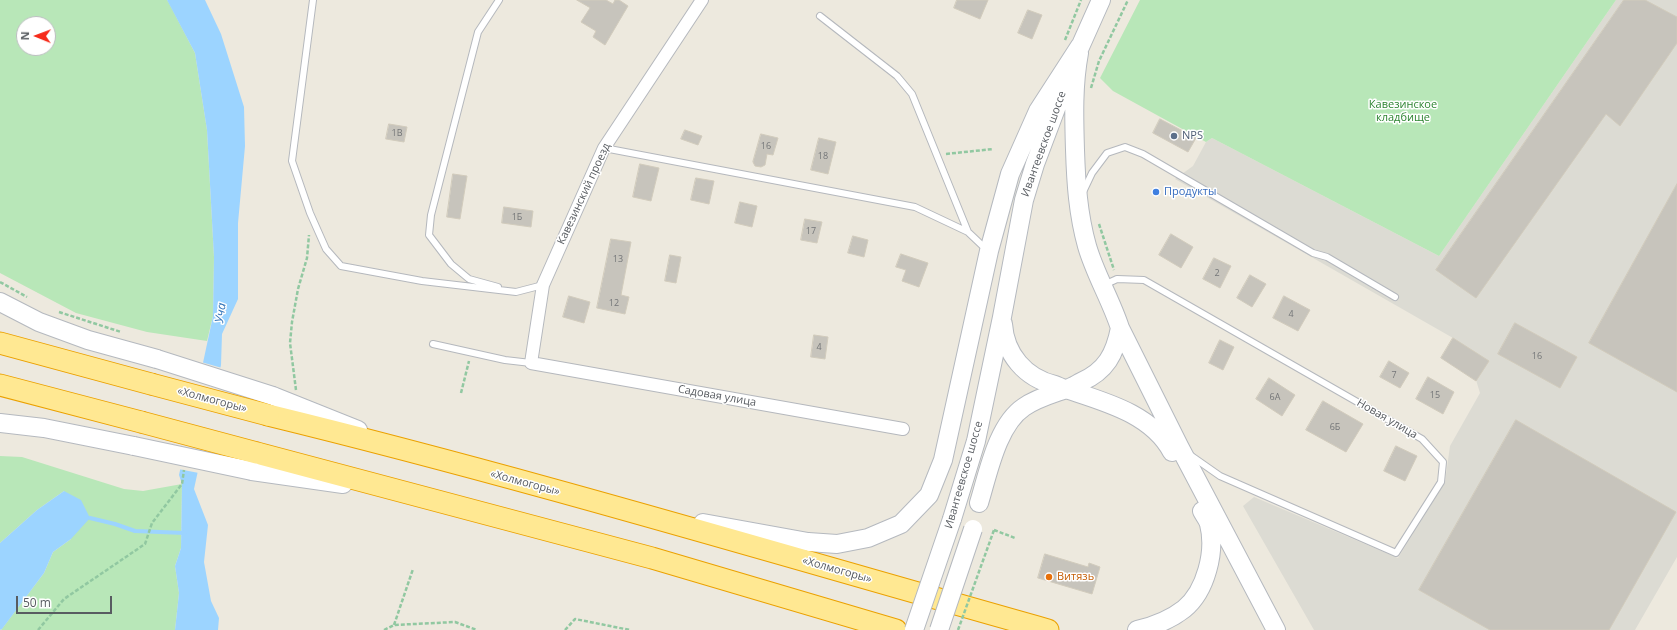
<!DOCTYPE html>
<meta charset="utf-8">
<style>
body{margin:0}
#map{position:relative;width:1677px;height:630px;overflow:hidden;background:#ede9de;font-family:"Open Sans",sans-serif}
canvas{display:block}
.north{position:absolute;left:16px;top:16px;width:40px;height:40px;box-sizing:border-box;background:#fff;border:1px solid #bcbec0;border-radius:50%;rotate:271deg;font-size:11px;font-weight:700;line-height:16px;text-align:center;color:#585c61}
.north::after{content:'';display:block;margin:auto;width:14px;height:18px;background:#f62b1a;clip-path:polygon(50% 0,100% 100%,50% 72%,0 100%)}
.scale{position:absolute;left:16px;top:596px;width:96px;height:18px;box-sizing:border-box;border:2px solid #585c61;border-top:0;padding-left:5px;font-size:12px;line-height:14px;white-space:nowrap;color:#585c61;-webkit-text-stroke:3px #fff;paint-order:stroke}
</style>
<div id="map">
<canvas width="1677" height="630"></canvas>
<div class="north">N</div>
<div class="scale">50 m</div>
</div>
<script>
const context = document.querySelector('canvas').getContext('2d');
context.lineJoin = 'round';
function paint(path, color) { context.fillStyle = color; context.fill(path, 'evenodd'); }
function strokePath(path, color, width, dash) { context.strokeStyle = color; context.lineWidth = width; context.lineCap = dash ? 'butt' : 'round'; context.setLineDash(dash || []); context.stroke(path); }
function drawText(font, color, halo, rows, align = 'center') {
  context.font = font + ' "Open Sans",sans-serif'; context.lineWidth = 3; context.setLineDash([]); context.textBaseline = 'middle'; context.strokeStyle = halo; context.fillStyle = color; for (const [text, x, y, turn = 0] of rows) {
    context.save(); context.translate(x, y); context.rotate((+turn || 0) * Math.PI / 180); context.textAlign = isNaN(turn) ? turn : align; if (halo) context.strokeText(text, 0, 0); context.fillText(text, 0, 0); context.restore();
  }
}
const industrial = new Path2D(`
 M1616,0H1677V557L1635,630H1314L1243,506L1254,497L1398,558L1445,482L1450,446L1480,393L1476,380L1441,358L1453,338L1175,179L1193,166L1206,142L1212,138L1439,256Z`);
const green = new Path2D(`
 M0,0H167L169,3L195,53L207,130L214,257L213,316L207,341L147,332L76,313L0,273ZM24,24H48V48H24Z
 M1140,0H1616L1439,256L1212,138L1206,142L1113,91L1100,78Z
 M0,456L22,457L124,489L143,491L182,484L181,548L175,566L179,593L175,630H1L44,573L53,552L71,539L64,491L37,510L0,543Z`);
const water = new Path2D(`
 M167,0H205L221,34L244,107L245,146L238,223V299L222,334L221,365L194,489L208,525L204,562L211,601L219,618L218,630H175L179,593L175,566L181,548L182,484L179,475L213,316L214,257L207,130L195,53Z
 M64,491L81,500L90,518L71,539L53,552L44,573L2,629L0,630V543L37,510Z`);
const pier = new Path2D(`
 M201,362L222,368L199,473L178,469Z`);
const stream = new Path2D(`
 M90,518L115,524L135,531L185,533`);
const building = new Path2D(`
 M577,0H606L613,4L615,0H619L628,6L605,45L593,37L596,31L581,22L590,8Z
 M957,0H988L980,19L954,8Z
 M1624,0H1645L1677,17V43L1620,126L1606,114L1476,298L1436,270Z
 M1028,10L1042,15L1032,39L1018,33Z
 M1160,119L1196,138L1188,152L1153,133Z
 M389,124L407,127L404,142L386,139Z
 M685,130L702,136L698,145L681,139Z
 M761,134L778,138L773,155L767,154L765,165L761,167L755,166L753,162Z
 M819,138L836,142L828,174L811,170Z
 M640,164L659,168L651,201L633,197Z
 M453,174L467,176L460,219L447,217Z
 M696,178L714,181L709,204L691,200Z
 M1677,184V392L1589,343Z
 M740,202L757,206L752,227L735,223Z
 M504,207L533,211L531,227L502,223Z
 M805,219L822,222L817,243L801,240Z
 M1171,234L1193,247L1181,268L1159,255Z
 M853,236L868,240L864,257L848,253Z
 M611,239L631,242L621,295L629,297L625,314L597,308Z
 M901,254L928,263L919,287L902,281L906,270L896,267Z
 M670,255L681,257L676,283L665,281Z
 M1214,258L1231,266L1220,288L1203,279Z
 M1250,275L1266,284L1252,307L1237,298Z
 M569,296L590,302L584,323L563,317Z
 M1284,296L1310,310L1298,331L1273,318Z
 M1515,323L1577,357L1560,388L1498,354Z
 M814,335L828,337L825,359L811,357Z
 M1453,338L1489,361L1476,381L1441,358Z
 M1220,340L1234,347L1223,370L1209,363Z
 M1389,361L1409,373L1400,388L1380,377Z
 M1428,377L1454,392L1443,414L1416,399Z
 M1269,378L1295,395L1282,416L1256,399Z
 M1323,401L1363,424L1346,452L1306,430Z
 M1516,420L1676,512L1609,630H1490L1419,590Z
 M1396,446L1417,456L1405,481L1384,471Z
 M1045,554L1088,567L1089,563L1100,567L1092,594L1038,578Z`);
const path = new Path2D(`
 M1065,40L1081,0
 M1091,88L1099,61L1128,0
 M946,154L993,149
 M1099,224L1114,270
 M0,282L27,297
 M59,312L121,332
 M296,390L290,343L292,322L298,289L307,258L309,235
 M461,393L469,361
 M994,530L1015,538
 M394,625L413,569
 M38,630L64,599L145,544L152,523L182,484L184,470
 M384,630L394,625L455,622L477,630
 M565,630L575,619L630,630`);
const service = new Path2D(`
 M313,0L292,161L310,213L326,249L341,266L422,281L516,292L543,285
 M820,16L897,76L912,94L968,232L987,250
 M604,148L915,207L968,232
 M1083,192L1092,173L1107,153L1125,147L1143,154L1313,253L1327,257L1395,297
 M1104,285L1117,279L1144,280L1422,439L1443,462L1441,482L1396,553L1220,476L1190,455
 M498,287L469,279L451,264L429,235L431,215L478,32L499,0
 M433,344L505,360L531,363`);
const minor = new Path2D(`
 M702,0L604,148L543,285L531,363L903,429`);
const secondary = new Path2D(`
 M1079,53C1073,85 1074,117 1075,150C1076,182 1078,214 1087,246C1095,274 1111,300 1120,328L1179,446L1276,630
 M1076,56L1101,0
 M0,302L39,322L88,340L157,359
 M1003,324C1005,354 1025,378 1055,385C1058,386 1063,389 1066,389C1071,388 1077,384 1081,382C1106,371 1115,354 1120,328
 M273,396L358,430
 M0,423L44,428L134,446
 M252,471L343,484
 M979,503C988,474 997,425 1024,407C1037,398 1052,394 1066,389C1105,402 1152,414 1172,452
 M952,519L976,441L1002,317L1024,200L1035,164L1066,82
 M703,523L808,542L837,544L868,538L901,524L929,495L943,460L989,251L1010,174L1038,111L1080,46
 M1137,630C1154,626 1170,620 1184,609C1206,591 1216,551 1209,524C1208,520 1204,515 1202,511`);
const trunk = new Path2D(`
 M0,343L151,384
 M0,385L141,422
 M268,415C530,479 788,557 1048,630
 M257,453L652,558L896,630`);
const pathBridge = new Path2D(`
 M958,630L994,530`);
const secondaryBridge = new Path2D(`
 M157,359L273,396
 M134,446L252,471
 M914,630L952,519
 M939,630L973,529`);
const trunkBridge = new Path2D(`
 M151,384L268,415
 M141,422L257,453`);
const markers = [
 [1174,136,4,"#5c6f8a"],
 [1156,192,4,"#3f7fe0"],
 [1049,577,4,"#e8710a"]
];
const numberNames = [
 ["1В",397,133],
 ["16",766,146],
 ["18",823,156],
 ["1Б",517,217],
 ["17",811,231],
 ["13",618,259],
 ["2",1217,273],
 ["12",614,303],
 ["4",1291,314],
 ["4",819,347],
 ["16",1537,356],
 ["7",1394,375],
 ["15",1435,395],
 ["6А",1275,397],
 ["6Б",1335,427]
];
const parkNames = [
 ["Кавезинское",1403,105],
 ["кладбище",1403,118]
];
const serviceNames = [
 ["NPS",1182,136]
];
const streetNames = [
 ["Ивантеевское шоссе",1044,144,-70],
 ["Кавезинский проезд",584,194,-65],
 ["Садовая улица",717,396,10],
 ["«Холмогоры»",212,400,15],
 ["Новая улица",1387,419,30],
 ["Ивантеевское шоссе",964,475,-74],
 ["«Холмогоры»",525,483,15],
 ["«Холмогоры»",837,570,16]
];
const shopNames = [
 ["Продукты",1164,192]
];
const foodNames = [
 ["Витязь",1057,577]
];
const waterNames = [
 ["Уча",221,313,-82]
];
paint(industrial, '#dcdbd3');
paint(green, '#b8e7b8');
paint(water, '#9cd4ff');
paint(pier, '#ede9de');
strokePath(stream, '#9cd4ff', 4);
paint(building, '#c7c4bc');
strokePath(building, '#d1cbbc', 1);
strokePath(service, '#b5b8bd', 8);
strokePath(minor, '#b5b8bd', 14);
strokePath(secondary, '#b5b9bf', 20);
strokePath(trunk, '#eba100', 23);
strokePath(path, '#91c8a1', 2.5, [4, 2]);
strokePath(service, '#fff', 6);
strokePath(minor, '#fff', 12);
strokePath(secondary, '#fff', 18);
strokePath(trunk, '#ffe892', 21);
strokePath(secondaryBridge, '#b5b9bf', 20, []);
strokePath(trunkBridge, '#eba100', 23, []);
strokePath(pathBridge, '#91c8a1', 2.5, [4, 2]);
strokePath(secondaryBridge, '#fff', 18);
strokePath(trunkBridge, '#ffe892', 21);
for (const [x, y, r, color] of markers) { const dot = new Path2D(); dot.arc(x, y, r, 0, 2 * Math.PI); context.fillStyle = color; context.fill(dot); strokePath(dot, '#fff', 1.5); }
drawText('9px', '#747678', null, numberNames);
drawText('11px', '#2d8431', '#fff', parkNames);
drawText('11px', '#4e5e75', '#fff', serviceNames, 'left');
drawText('11px', '#585c61', '#fff', streetNames);
drawText('11px', '#366cbe', '#fff', shopNames, 'left');
drawText('11px', '#c56008', '#fff', foodNames, 'left');
drawText('italic 12px', '#3274b8', '#fff', waterNames);
</script>
